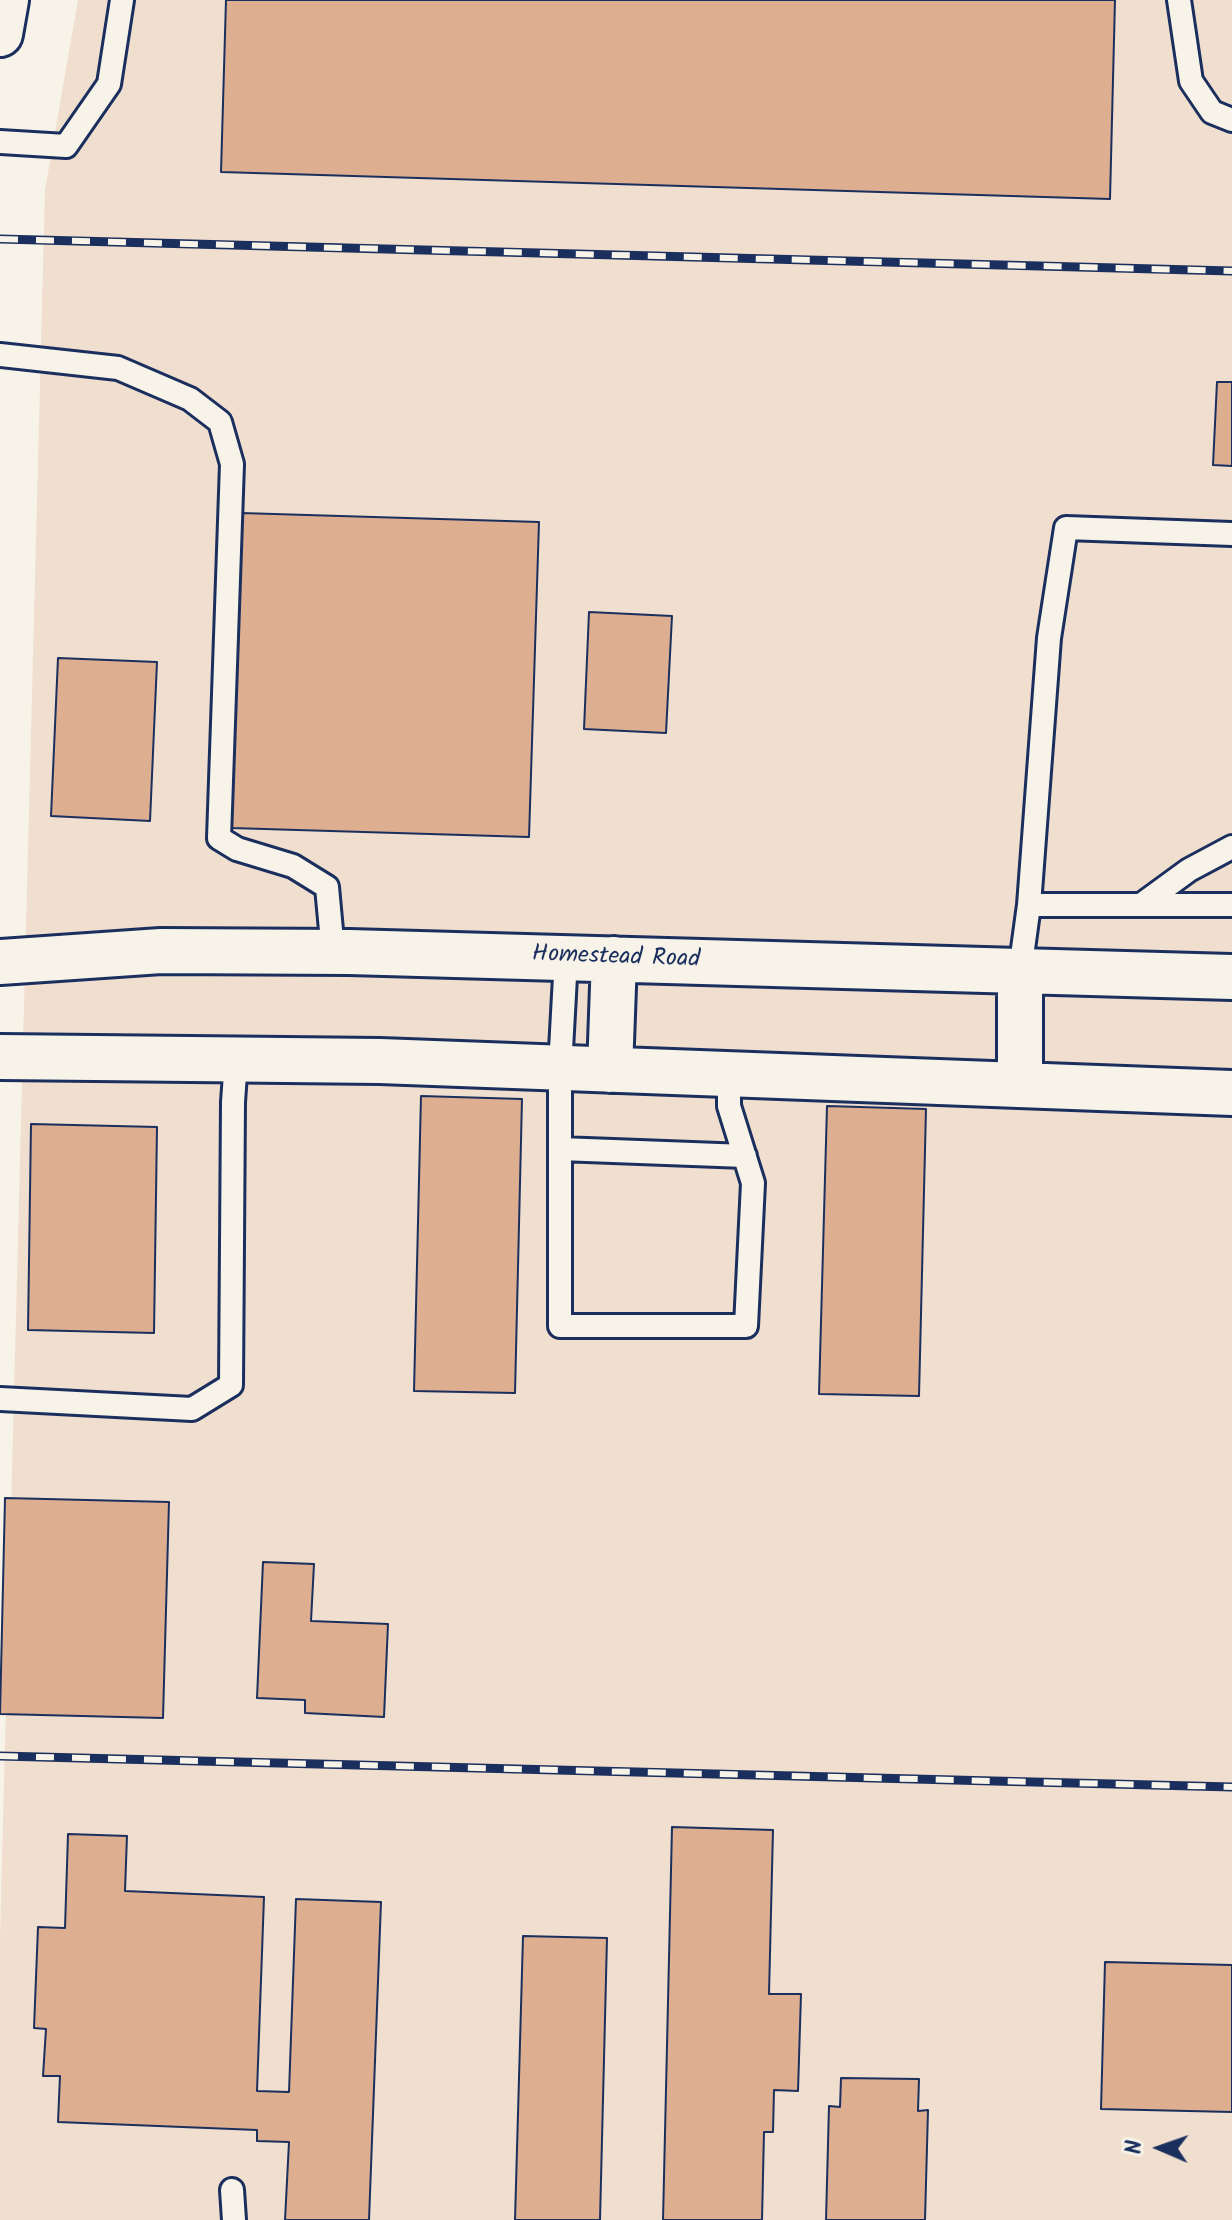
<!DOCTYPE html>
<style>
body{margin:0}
#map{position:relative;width:1232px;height:2220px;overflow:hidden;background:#f7f3e8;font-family:Kalam,sans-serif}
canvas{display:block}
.north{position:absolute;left:1120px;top:2108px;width:80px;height:80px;-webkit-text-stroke:6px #f7f3e8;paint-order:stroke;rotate:272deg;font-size:22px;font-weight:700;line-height:32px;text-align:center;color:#1b2f5e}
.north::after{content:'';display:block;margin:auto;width:28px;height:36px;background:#1b2f5e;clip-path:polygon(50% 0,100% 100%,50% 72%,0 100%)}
</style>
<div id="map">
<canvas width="1232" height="2220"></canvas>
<div class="north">N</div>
</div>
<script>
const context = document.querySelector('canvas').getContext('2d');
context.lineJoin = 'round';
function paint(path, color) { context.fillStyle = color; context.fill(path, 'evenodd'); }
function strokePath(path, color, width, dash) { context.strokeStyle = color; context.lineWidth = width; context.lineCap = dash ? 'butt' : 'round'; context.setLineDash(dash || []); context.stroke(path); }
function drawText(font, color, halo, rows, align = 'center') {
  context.font = font + ' Kalam,sans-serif'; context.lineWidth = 6; context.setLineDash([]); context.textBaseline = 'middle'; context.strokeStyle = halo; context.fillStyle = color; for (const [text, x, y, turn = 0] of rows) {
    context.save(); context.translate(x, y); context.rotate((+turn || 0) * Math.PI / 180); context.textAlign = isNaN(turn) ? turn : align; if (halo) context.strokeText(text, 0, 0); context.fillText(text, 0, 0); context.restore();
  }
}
const built = new Path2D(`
 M78,0H1232V2220H0V1939L45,190Z`);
const building = new Path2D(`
 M226,0H1115L1110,199L221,172Z
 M1217,382H1232V466L1213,465Z
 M241,513L539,522L529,837L231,828Z
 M589,612L672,616L666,733L584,729Z
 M58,658L157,662L150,821L51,816Z
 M421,1096L522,1099L515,1393L414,1391Z
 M827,1106L926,1109L919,1396L819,1394Z
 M31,1124L157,1127L154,1333L28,1330Z
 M5,1498L169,1502L163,1718L0,1714Z
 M263,1562L314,1564L311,1621L388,1624L384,1717L305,1713V1700L257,1698Z
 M672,1827L773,1830L769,1994H801L798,2091L774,2090L773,2132H764L762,2220H663Z
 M68,1834L127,1836L125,1891L264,1897L257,2091L289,2092L296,1899L381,1902L369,2220H285L289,2142L257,2141V2130L58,2122L60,2076H43L46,2029L34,2028L38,1927L65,1928Z
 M523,1936L607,1938L600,2220H515Z
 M1105,1962L1232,1965V2112L1101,2109Z
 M841,2078L919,2079L918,2111L928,2110L925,2220H826L829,2106L840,2107Z`);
const service = new Path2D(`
 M1179,0L1191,81L1212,112L1232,120
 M0,142L66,146L109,84L122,0
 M0,355L118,368L190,399L220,422L232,464L219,838L237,849L293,866L327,887L333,952
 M1029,905H1232
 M1141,905L1189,870L1232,847
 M566,958L560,1068V1326H746L753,1183L729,1106V1074
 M1020,971L1029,905L1049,638L1066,528L1232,534
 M560,1149L745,1156
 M0,1399L192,1409L231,1385L233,1102L236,1060
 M232,2190L234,2220`);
const tertiary = new Path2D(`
 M0,34L6,0`);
const secondary = new Path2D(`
 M0,962L161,951L349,952L1232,977
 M1020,971V1085
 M0,1057L380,1061L1232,1093
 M610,1070L614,959`);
const rail = new Path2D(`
 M0,239L1232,271
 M0,1756L1232,1787`);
const streetNames = [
 ["Homestead Road",616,959,2]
];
paint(built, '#f0dece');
paint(building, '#deae90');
strokePath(building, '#1b2f5e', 2);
strokePath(service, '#1b2f5e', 28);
strokePath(tertiary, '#1b2f5e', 50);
strokePath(secondary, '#1b2f5e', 50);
strokePath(service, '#f7f3e8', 22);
strokePath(tertiary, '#f7f3e8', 44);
strokePath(secondary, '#f7f3e8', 44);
strokePath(rail, '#1b2f5e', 9);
strokePath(rail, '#f7f3e8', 6, [18]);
drawText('24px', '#1b2f5e', '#f7f3e8', streetNames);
</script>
